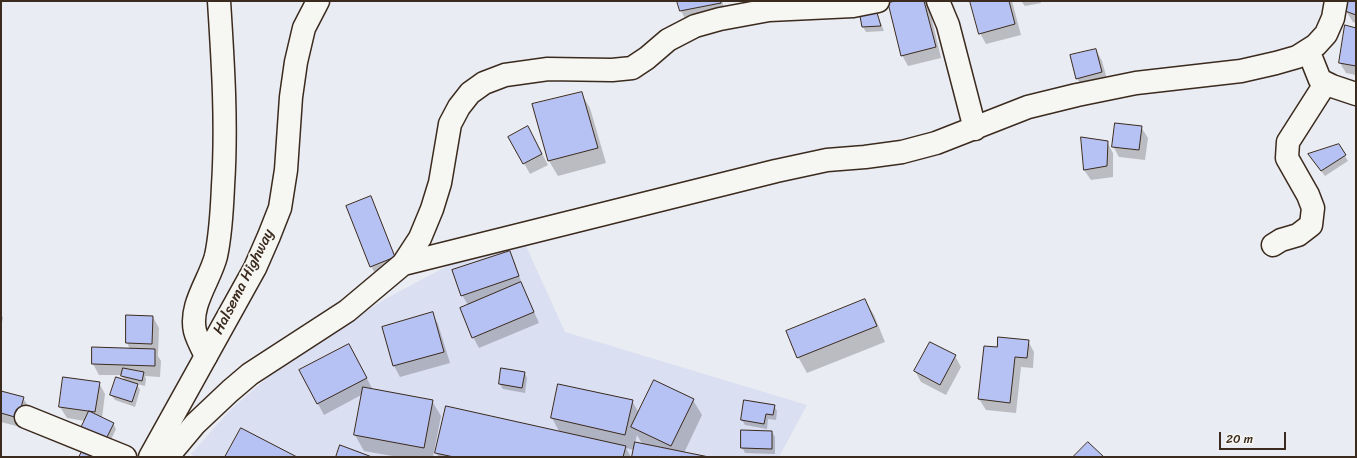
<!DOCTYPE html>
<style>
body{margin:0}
#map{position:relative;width:1357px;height:458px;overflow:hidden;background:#e9ecf2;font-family:Sriracha,sans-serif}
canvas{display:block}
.frame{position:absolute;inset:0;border:2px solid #3b2a1e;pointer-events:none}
.scale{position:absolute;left:1219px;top:432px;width:67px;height:18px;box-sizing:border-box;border:2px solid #3b2a1e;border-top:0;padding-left:5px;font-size:12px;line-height:14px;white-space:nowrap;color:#3b2a1e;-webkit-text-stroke:3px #f6f6f2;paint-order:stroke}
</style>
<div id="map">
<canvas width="1357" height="458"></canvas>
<div class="frame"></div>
<div class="scale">20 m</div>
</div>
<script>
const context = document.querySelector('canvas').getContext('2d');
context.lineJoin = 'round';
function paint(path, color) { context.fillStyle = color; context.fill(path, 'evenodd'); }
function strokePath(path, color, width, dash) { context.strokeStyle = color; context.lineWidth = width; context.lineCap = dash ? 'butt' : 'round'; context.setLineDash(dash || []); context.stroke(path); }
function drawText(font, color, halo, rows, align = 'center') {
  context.font = font + ' Sriracha,sans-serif'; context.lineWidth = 3.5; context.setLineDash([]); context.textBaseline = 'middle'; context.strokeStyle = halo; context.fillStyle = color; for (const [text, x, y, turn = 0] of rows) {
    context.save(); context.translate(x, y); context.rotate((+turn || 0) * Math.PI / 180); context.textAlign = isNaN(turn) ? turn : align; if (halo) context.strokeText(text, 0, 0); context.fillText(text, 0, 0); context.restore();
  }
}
const built = new Path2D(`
 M526,246L565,332L807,405L779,457H196L191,454L231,409L287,361L387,298L472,253Z`);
const shadow = new Path2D(`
 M678,1H722L726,14L687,22L681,11Z
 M900,1H925L929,7L941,58L908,66L902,55Z
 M971,1H1012L1021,35L986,44L980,33Z
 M1021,1H1040L1041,3L1025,6Z
 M1349,1H1356V23L1353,22L1346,11Z
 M874,7L884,31L866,32L863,27Z
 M1356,29V75L1346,73L1340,63Z
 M1096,50L1102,61L1108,83L1083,89L1077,78Z
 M581,93L590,108L606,163L558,176L549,161L533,105Z
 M1141,127L1148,138L1145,160L1119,157L1113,146Z
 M534,138L548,165L530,174L524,163Z
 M1107,142L1113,153V177L1091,180L1084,170Z
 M1339,146L1348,161L1325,176L1309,155Z
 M370,198L376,209L400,268L377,277L371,266Z
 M509,252L515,263L523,287L539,323L479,348L473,337L468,305L462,295Z
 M865,300L874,315L885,342L807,373L798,357Z
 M432,313L438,324L450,363L400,377L394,366L383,327Z
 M1,314L3,318L1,326Z
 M153,317L159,328L158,356L161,361L160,377L145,376L146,379L145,386L137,384L140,390L135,407L115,400L111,395L125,381L122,375H99L93,364L130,349L127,343Z
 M1028,341L1034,352L1033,368L1021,367L1016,413L986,410L979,399L998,348Z
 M355,356L373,390L432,401L441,416L433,457H398L364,451L355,435L363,394L324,415L300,371Z
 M955,356L961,367L946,395L921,382L915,371Z
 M524,372L527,378L525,393L503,389L500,384Z
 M99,383L105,394L102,418L113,423L116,429L109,444L85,421L67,418L60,407Z
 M1,392L23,398L30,409L24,428L1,422Z
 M693,400L702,415L684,453L704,457H633L634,450L626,448L631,457H439L436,453L560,433L552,418L632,401L639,413ZM637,435L641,442L645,444L635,443Z
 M774,406L777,411L776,420L768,419L767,429L745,425L742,420Z
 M772,432L775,437V454L745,453L742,447Z`);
const building = new Path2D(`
 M677,1H720L721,3L680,11Z
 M896,1H924L936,47L901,56L888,3Z
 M970,1H1009L1015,24L979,34Z
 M1348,1H1356V15L1345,11Z
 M875,6L881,26L862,27L859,11Z
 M1345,25L1356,28V66L1339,63Z
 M1096,49L1102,72L1076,79L1070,55Z
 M582,92L598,148L548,161L532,104Z
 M1115,123L1142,126L1139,150L1112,147Z
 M528,126L542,154L523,164L508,137Z
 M1081,137L1108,141L1107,166L1084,170Z
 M1339,144L1346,155L1321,171L1308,154Z
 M371,196L395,257L370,267L346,206Z
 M510,251L519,276L461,296L452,270Z
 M521,282L534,312L472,338L460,308Z
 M865,299L877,326L797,358L786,331Z
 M433,312L444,352L393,366L382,327Z
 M126,315L153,316L152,344L126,343Z
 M998,337L1029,340L1027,358L1015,357L1010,403L978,399L984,346L997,347Z
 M930,342L956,355L940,385L914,371Z
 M349,344L367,378L317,404L299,370Z
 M92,347L155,349V366L92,364Z
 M123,368L144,372L142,381L121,376Z
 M501,368L525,372L522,388L499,384Z
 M63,377L100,382L95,412L59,407Z
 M116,377L138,384L132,402L110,395Z
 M654,380L694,399L671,446L631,427Z
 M558,384L633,400L625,435L551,418Z
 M363,387L433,400L424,448L354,435Z
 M1,391L24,397L18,418L1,413Z
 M744,400L775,405L773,415L766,414L764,424L741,420Z
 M446,406L626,446L623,457H454L435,453Z
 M89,411L114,423L106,439L81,428Z
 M241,428L297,457H225Z
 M741,430L772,431V449L741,448Z
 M635,442L709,457H632Z
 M1088,442L1104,457H1073Z
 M340,445L372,457H336Z
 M84,448L97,457H79Z`);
const minor = new Path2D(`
 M938,1L948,25L975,129
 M1308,50L1320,80L1332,86L1356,94
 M1273,245L1281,240L1298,235L1311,225L1313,208L1308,195L1287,158L1288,142L1325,84
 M403,264L776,171L827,160L865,157L902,152L936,143L1028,107L1077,95L1136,83L1241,71L1276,63L1297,57L1316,45L1326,34L1333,18L1336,1
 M206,356C202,348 197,339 195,331C189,305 210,280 216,256C221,233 222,209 223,186C227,124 223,63 219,1
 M26,417L125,457
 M169,455L195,424L230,391L250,374L347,311L403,264L420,238L432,209L440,183L450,124L459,107L470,93L484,83L505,75L548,69L612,70L632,68L647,58L668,40L695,26L720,19L769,10L853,6L878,1`);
const highway = new Path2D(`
 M150,457L255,268L269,236L280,208L286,170L291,97L296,62L304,28L318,1`);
const streetNames = [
 ["Halsema Highway",244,282,-63]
];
paint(built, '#dadff2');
paint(shadow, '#0003');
paint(building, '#b6c2f3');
strokePath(building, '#3b2a1e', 1);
strokePath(minor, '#3b2a1e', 25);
strokePath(highway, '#3b2a1e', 25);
strokePath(minor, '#f6f6f2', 22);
strokePath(highway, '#f6f6f2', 22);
drawText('15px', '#3b2a1e', '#f6f6f2', streetNames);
</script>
